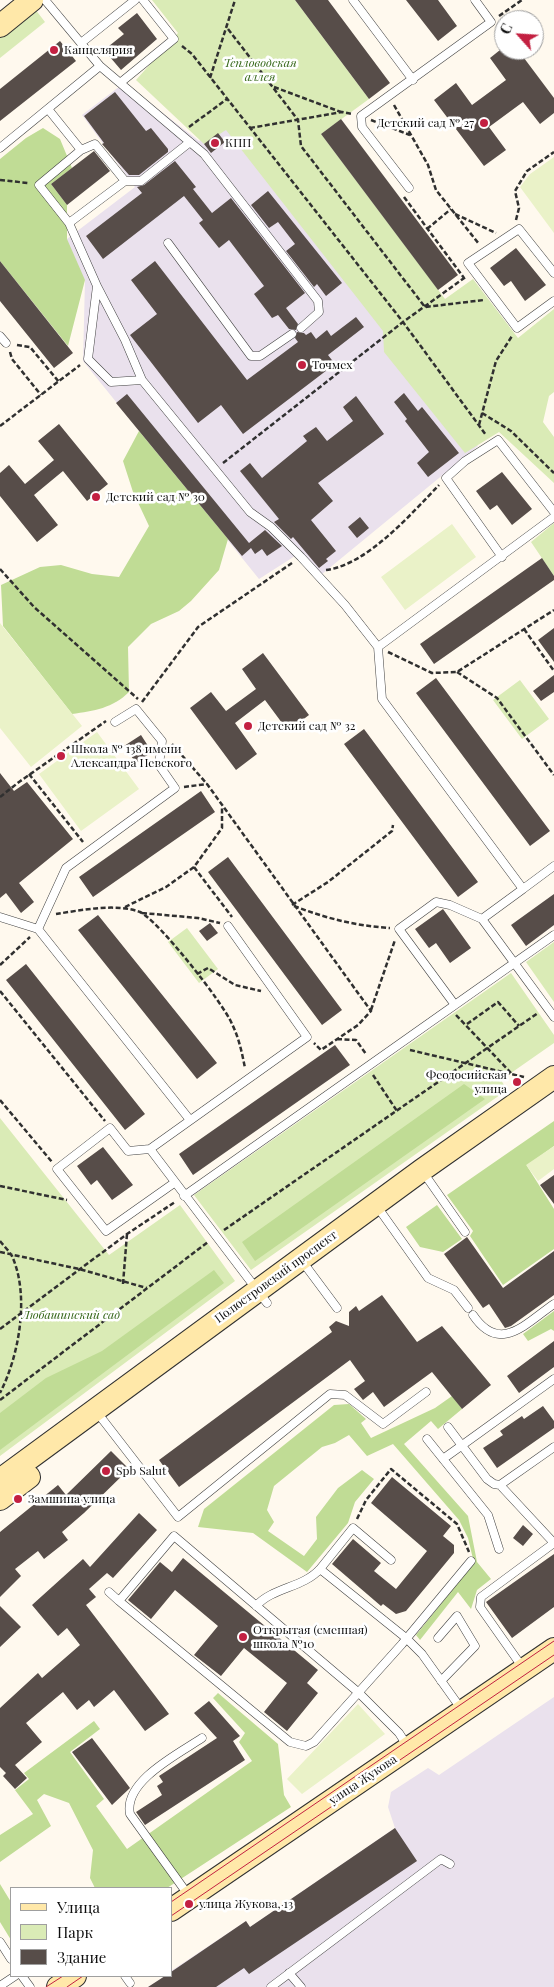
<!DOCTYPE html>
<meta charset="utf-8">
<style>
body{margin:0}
#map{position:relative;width:554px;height:1987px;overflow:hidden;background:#fff9ee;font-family:"Playfair Display",serif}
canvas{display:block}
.legend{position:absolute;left:10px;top:1887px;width:162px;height:90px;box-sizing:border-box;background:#fff;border:1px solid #9f9f9f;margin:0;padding:6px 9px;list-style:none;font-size:15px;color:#0e0e0e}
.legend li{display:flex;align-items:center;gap:10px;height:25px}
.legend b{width:25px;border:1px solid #9f9f9f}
.north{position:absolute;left:494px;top:10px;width:50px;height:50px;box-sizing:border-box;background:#fff;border:1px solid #9f9f9f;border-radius:50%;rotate:296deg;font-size:14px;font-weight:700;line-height:20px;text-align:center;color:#0e0e0e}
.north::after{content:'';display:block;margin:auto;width:18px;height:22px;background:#c32041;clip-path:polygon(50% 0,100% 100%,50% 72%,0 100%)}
</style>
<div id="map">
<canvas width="554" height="1987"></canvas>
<ul class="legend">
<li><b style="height:6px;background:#ffe8a9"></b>Улица</li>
<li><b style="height:14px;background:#daebb6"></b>Парк</li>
<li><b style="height:14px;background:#574d49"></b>Здание</li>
</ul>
<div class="north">С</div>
</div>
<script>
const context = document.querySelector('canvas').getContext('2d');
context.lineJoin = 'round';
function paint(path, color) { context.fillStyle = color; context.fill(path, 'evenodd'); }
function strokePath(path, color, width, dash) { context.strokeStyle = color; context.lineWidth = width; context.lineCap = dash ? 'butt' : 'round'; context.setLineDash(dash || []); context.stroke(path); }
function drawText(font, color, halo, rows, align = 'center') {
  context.font = font + ' "Playfair Display",serif'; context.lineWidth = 5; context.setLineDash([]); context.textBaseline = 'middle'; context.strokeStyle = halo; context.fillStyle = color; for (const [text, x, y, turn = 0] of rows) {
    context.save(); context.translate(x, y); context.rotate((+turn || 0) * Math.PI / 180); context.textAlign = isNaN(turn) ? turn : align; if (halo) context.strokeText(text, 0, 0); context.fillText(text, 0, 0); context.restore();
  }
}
const industrial = new Path2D(`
 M124,83L199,141L224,121L478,446L316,579L295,556L259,579L83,361L85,280L59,245L135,187L82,115Z
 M554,1697V1987H148L165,1976H171V1971L246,1921L250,1927L395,1828L388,1807L391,1792L428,1768L439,1775Z`);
const green = new Path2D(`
 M152,0H295L369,99L321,134L445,299L473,279L518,338L554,309V392L549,396L543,422L554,437V483L499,432L465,453L384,352L383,331L226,130L204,144L136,80L178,33Z
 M35,9L45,22L0,58V37Z
 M554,523V576L531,542Z
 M520,680L549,719L522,739L493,700Z
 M187,928L218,969L199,983L168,942Z
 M554,942V1002L526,962Z
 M511,973L554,1035V1043L501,1080L507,1090L251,1270L194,1195Z
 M0,1118L109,1255L180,1205L235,1281L0,1456Z`);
const forest = new Path2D(`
 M43,128L60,139L72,168L51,184L67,205V239L85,280L68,346L0,261V159L26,138Z
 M139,431L228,539L219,570L191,601L179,611L151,624L128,647L129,692C113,708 94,711 72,714L3,626L1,585L40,567L61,565L92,574L119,577L149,526L133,492L123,461Z
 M464,1084L485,1099L255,1261L242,1242Z
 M554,1121V1146L527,1166L554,1209V1249L503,1285L470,1236L473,1231L447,1195Z
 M437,1205L462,1239L443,1252L420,1247L406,1227Z
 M214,1270L224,1283L0,1450V1413L46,1378L102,1351Z
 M554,1311V1331L551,1329L528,1341L523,1334Z
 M452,1396L462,1409L438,1429L431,1421L404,1444L468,1516L477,1562L491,1579L477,1590L471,1609L458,1592L420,1640L416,1635L474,1563L468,1538L459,1520L393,1444L367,1456L349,1435L335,1443L322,1447L274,1486L267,1510L274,1522L268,1531L304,1556L317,1539L316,1517L338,1488L362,1470L374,1479L355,1502L348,1523L307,1572L253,1533L198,1527L204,1509L334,1405L349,1404L366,1419L361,1423L371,1438L435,1408Z
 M218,1693L278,1744L284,1795L291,1807L167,1888H95L90,1878L93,1850L69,1803L44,1794L37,1800L51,1826L0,1862V1835L33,1814L15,1790L29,1779L24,1773L94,1721L100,1729L70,1752L104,1799L96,1806L127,1849L252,1761L239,1742L245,1733L213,1698Z
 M0,1884L11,1902V1940L0,1922Z`);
const pitch = new Path2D(`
 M554,157V233L520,187L530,174Z
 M452,524L476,557L405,610L381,577Z
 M0,623L82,726L31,767L0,728Z
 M97,732L139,789L81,831L39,774Z
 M554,1146V1169L538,1181L526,1165Z
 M358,1704L385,1734L302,1794L287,1779Z`);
const building = new Path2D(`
 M295,0H328L390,83L369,99Z
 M406,0H438L457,26L438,41Z
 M137,13L157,39L121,70L104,50L124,34L118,28Z
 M60,41L76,61L0,121V89Z
 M500,50H518L554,98V113L540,124L523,102L489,127L506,150L484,166L434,100L456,83L472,105L506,80L490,58Z
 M115,92L146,131L151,128L168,149V152L139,175H129L102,144L104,143L84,116Z
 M341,119L458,275L438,290L321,134Z
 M218,133L225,142L211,153L204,144Z
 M94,151L110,171L67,205L51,184Z
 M175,161L196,187L193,189L212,213L231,198L305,293L286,308L298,324L296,330L289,329L278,315L272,318L254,294L264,286L229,240L219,248L199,223L203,220L184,196L103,259L86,236L142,193L137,187L144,185Z
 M268,191L342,283L326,296L317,284L314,287L286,251L295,244L278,222L269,228L251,205Z
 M516,248L546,285L525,301L511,281L504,286L490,268Z
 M0,261L73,353L54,368L0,301Z
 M155,261L247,380L298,342L295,338L297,332L304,333L306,335L311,332L316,339L327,330L331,336L356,317L364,327L328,355L335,364L243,434L221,405L198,423L130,335L157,314L131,280Z
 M404,393L418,411L422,407L459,453L428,477L417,463L429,452L405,421L407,419L394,402Z
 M127,394L249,543L265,530L282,546L267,556L262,549L255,554L251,548L242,556L116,403Z
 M356,396L384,434L318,483L333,501L311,520L336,551L326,559L328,561L319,568L293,537L291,539L274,522L279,519L240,471L250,463L262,478L307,441L303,436L316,427L327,441L353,421L343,407Z
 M59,424L108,484L87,501L63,471L34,495L58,525L37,542L0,496V473L9,465L25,484L54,460L38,441Z
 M502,472L532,509L512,525L497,505L490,510L476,491Z
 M360,517L369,528L357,538L348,527Z
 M542,558L554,576V580L434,664L420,644Z
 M554,628V662L538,640Z
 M263,653L309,715L288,731L265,700L235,723L257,754L236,770L190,708L211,692L226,711L256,689L242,669Z
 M554,675V692L541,701L533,691Z
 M436,678L550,831L530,846L416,693Z
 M364,729L478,882L458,897L344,744Z
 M141,735L152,752L136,763L124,746Z
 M0,773L14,791L27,782L73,839L19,883L34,902L21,913L6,893L0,898Z
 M201,791L215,812L93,897L79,877Z
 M228,857L342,1010L322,1025L208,872Z
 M554,894V925L526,946L511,925Z
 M443,909L471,948L450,963L436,943L429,948L415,929Z
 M98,915L217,1063L197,1079L78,930Z
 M210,923L218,933L207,941L199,931Z
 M26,964L145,1114L125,1130L6,980Z
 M335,1045L350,1065L193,1175L179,1154Z
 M103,1147L133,1185L112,1200L97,1180L91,1185L77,1166Z
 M554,1175V1204L540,1185Z
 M467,1237L503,1288L554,1251V1295L511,1326L505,1328L489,1304L483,1308L444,1254Z
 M382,1295L417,1342L442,1326L491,1385L462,1409L432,1372L384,1407L373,1392L363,1400L354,1389L365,1381L350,1360L179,1487L159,1460L332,1332L329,1327L336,1321L349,1326V1312L356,1306L359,1311Z
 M554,1341V1367L519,1393L507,1376Z
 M543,1406L554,1421V1428L497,1468L483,1448L503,1435L500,1431L522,1416L524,1419Z
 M111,1451L129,1469L84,1513L62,1532L68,1540L44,1559L38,1551L15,1569L21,1576L0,1597V1532L58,1485L66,1495Z
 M392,1477L451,1526L443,1536L454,1545V1553L406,1611L396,1614L383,1604L381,1606L332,1564L353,1539L381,1563L374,1571L396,1589L427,1551L371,1503Z
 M139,1513L157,1530L113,1578L107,1573L89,1589L96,1597L86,1605L169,1714L145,1731L114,1690L94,1707L89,1700L77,1710L63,1692L26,1723L42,1742L15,1765L27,1778L15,1789L3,1776L6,1773L0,1767V1708L38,1673L42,1678L80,1645L67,1628L58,1636L32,1605L83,1559L90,1567Z
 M523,1525L533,1534L523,1546L513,1538Z
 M554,1554V1607L512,1638L486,1602Z
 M183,1558L318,1670L307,1683L318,1693L287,1731L264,1712L287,1683L244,1648L221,1676L194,1655L218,1626L175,1590L151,1619L128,1600L160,1562L172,1572Z
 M0,1606L21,1627L0,1647Z
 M209,1701L240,1736L233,1741L245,1760L145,1825L136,1812L162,1795L157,1786L163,1782L159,1776L217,1738L194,1713Z
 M92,1738L130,1788L112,1805L72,1752Z
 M395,1828L417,1861L249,1974L244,1968L216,1987H148L165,1976H171V1972L246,1921L250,1927Z`);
const path = new Path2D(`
 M499,16L522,0
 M228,29L298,120L301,146L425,307L484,300
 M182,46L192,54L403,322L486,435
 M210,78L235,0
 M274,87L341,112
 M394,105L428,165L436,190L479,244
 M371,120L410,135
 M189,127L227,99
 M250,128L342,112L352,114
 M0,180L28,183
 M404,197L464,278
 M455,214L496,233
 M516,220L519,208L515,191L527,171L554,152
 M427,229L451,209
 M17,345L30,347L59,382
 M10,352L12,359L41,395
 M482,413L511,431L554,473
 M479,425L496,361L512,336
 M0,426L80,365
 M223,463L403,322L467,276
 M0,569L34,607L138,699
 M326,570C367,565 411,514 439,485
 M524,629L554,671
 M388,652L432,673L457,672L554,610
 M457,672L497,698L554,775
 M142,702L198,627L292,563
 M172,744L207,784L371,1011L358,1025L321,1050L314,1043
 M29,774L83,842
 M184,787L207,784
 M0,797L19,782L106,721
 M194,867L232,917
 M292,905L328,882L392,831L393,825
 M294,906C325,918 356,926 390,928
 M125,907L166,887L194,867L222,828V807
 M142,913L198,918L220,923
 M56,914C82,910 116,903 140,912C158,920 224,1004 232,1024C239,1038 242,1053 245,1068
 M0,965L30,937
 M197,974L208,968L235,985L261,991
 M0,991L105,1121
 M371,1010L395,940
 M456,1015L511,1073
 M467,1024L498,1002L519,1026
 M337,1039L356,1040L366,1054
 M410,1050L524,1077
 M373,1075L397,1111
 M0,1100L52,1162
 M0,1186L67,1200
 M224,1230L538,1013
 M0,1241C4,1246 9,1251 12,1256C30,1296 19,1356 0,1393
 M0,1252L79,1269L147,1288
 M123,1284L127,1234
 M0,1329L127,1234L175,1202
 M0,1400L208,1242
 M357,1519L366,1500L391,1469L457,1524L469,1552`);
const lane = new Path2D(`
 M353,0L413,80
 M81,43L135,0
 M100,66L204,154L318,301L319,312L301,328
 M120,83L174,39L143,0
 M48,109L81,150
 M190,142L141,181H125L69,223L97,286L88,359L111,382L142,380L250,512L271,527L301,557L345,605L378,647L382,699L523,889L482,919
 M0,148L100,66L45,0
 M409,188L362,127L361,116L491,22L475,0
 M69,223L39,185L81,150L95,144L125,181
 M168,243L251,356H260L292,334
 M554,273L519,229L468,263L517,328L554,301
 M97,286L125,340L142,380
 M0,336L6,343
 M502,557L446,478L465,461L498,440L554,512
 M378,647L554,517
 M523,889L554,866
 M0,917L38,929L190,1120
 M228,926L307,1037L150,1149L267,1303
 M38,929L66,868L175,788L159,765L162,741L136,709L115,722
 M455,1005L399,929L436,902L450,905L482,919L554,1017
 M150,1149L128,1151L110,1128L57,1169L106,1231L174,1183
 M423,1172L465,1232
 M184,1196L554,935
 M376,1205L428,1278L454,1290L468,1308
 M302,1261L337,1308
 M473,1315C500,1355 526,1323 554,1304
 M96,1411L178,1517L330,1394L345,1395L383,1424L426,1392
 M448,1427L487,1479L494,1484L500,1485L554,1447
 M427,1439L488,1515L499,1549
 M443,1459L554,1379
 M500,1485L554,1543
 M391,1560L353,1528L320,1569L406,1638L422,1654L462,1710
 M109,1592L119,1601
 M256,1606C273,1587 303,1588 320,1569
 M438,1638L457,1616L475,1646L441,1681
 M523,1668L480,1607L481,1597L554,1543
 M408,1747L399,1733L359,1693L174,1536L119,1601L290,1742L306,1746L314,1742L402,1644L471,1561
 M189,1896L130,1814C123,1781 180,1753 202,1738
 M0,1942L11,1959
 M289,1973L301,1987
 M22,1976L30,1987
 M125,1976L130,1983
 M0,1986L15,1976
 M271,1987L441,1859L450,1864`);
const secondary = new Path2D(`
 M0,26L32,0
 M0,1480L422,1170L554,1077
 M0,1499L29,1477
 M171,1910L554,1649
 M58,1987L75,1976`);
const tram = new Path2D(`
 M171,1902L554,1641
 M171,1916L554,1655
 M46,1987L63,1976
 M67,1987L83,1976`);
const markers = [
 [54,50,5,"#c32041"],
 [484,123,5,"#c32041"],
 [215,143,5,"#c32041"],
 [302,365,5,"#c32041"],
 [96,497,5,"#c32041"],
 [248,726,5,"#c32041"],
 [61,756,5,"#c32041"],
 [517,1082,5,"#c32041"],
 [106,1471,5,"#c32041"],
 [18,1499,5,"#c32041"],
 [243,1637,5,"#c32041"],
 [189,1904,5,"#c32041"]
];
const poiNames = [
 ["Канцелярия",64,50],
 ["Детский сад № 27",474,123,"right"],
 ["КПП",225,143],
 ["Точмех",312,365],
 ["Детский сад № 30",106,497],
 ["Детский сад № 32",258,726],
 ["Школа № 138 имени",71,749],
 ["Александра Невского",71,763],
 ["Феодосийская",507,1075,"right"],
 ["улица",507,1089,"right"],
 ["Spb Salut",116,1471],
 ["Замшина улица",28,1499],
 ["Открытая (сменная)",253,1630],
 ["школа №10",253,1644],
 ["улица Жукова, 13",199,1904]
];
const parkNames = [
 ["Тепловодская",260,63],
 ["аллея",260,77],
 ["Любашинский сад",71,1315]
];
const streetNames = [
 ["Полюстровский проспект",276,1277,-36],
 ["улица Жукова",363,1780,-34]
];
paint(industrial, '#eae1ed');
paint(green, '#daebb6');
paint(forest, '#c0dc95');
paint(pitch, '#eaf2c8');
paint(building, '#574d49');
strokePath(lane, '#414141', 9);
strokePath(secondary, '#303030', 24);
strokePath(path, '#303030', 2.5, [5, 2.5]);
strokePath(lane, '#fff', 8);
strokePath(secondary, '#ffe8a9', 22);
strokePath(tram, '#c32041', 1);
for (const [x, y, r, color] of markers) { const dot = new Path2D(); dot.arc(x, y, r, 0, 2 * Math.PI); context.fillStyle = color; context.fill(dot); strokePath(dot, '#fff', 2); }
drawText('12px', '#0e0e0e', '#fff', poiNames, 'left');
drawText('italic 12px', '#37681b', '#fff', parkNames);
drawText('12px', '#0e0e0e', '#fff', streetNames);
</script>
